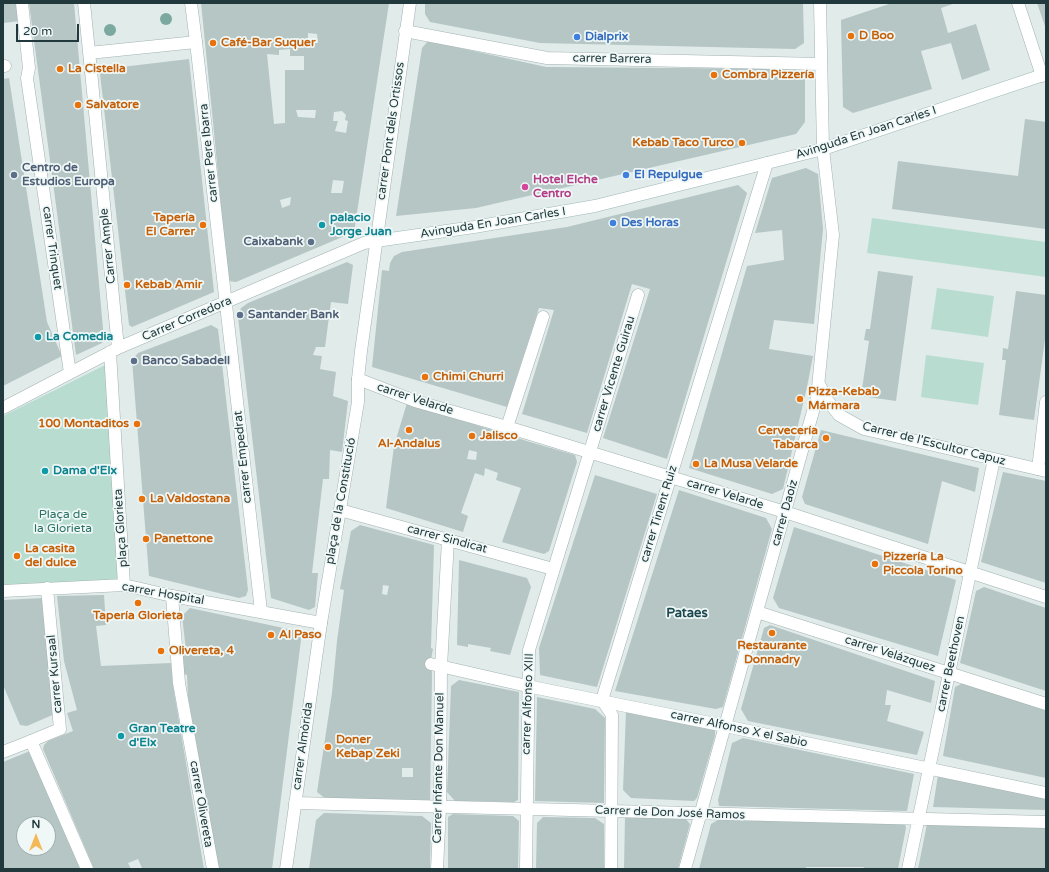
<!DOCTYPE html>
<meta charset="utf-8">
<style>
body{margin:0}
#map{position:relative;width:1049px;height:872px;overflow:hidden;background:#e0ebea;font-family:"Varela Round",sans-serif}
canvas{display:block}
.frame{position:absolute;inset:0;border:4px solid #21393c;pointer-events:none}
.north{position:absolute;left:16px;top:816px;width:40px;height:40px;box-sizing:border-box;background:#f0f8f7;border:1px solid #9dacac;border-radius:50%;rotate:0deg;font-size:11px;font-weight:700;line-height:16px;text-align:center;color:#21393c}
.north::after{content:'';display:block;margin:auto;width:14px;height:18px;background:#f3b956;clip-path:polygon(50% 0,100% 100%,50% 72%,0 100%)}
.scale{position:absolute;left:16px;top:24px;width:63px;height:18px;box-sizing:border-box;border:2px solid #21393c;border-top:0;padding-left:5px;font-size:12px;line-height:14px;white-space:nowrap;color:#21393c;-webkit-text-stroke:3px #f0f8f7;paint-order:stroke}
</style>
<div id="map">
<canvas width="1049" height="872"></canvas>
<div class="frame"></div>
<div class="north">N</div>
<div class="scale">20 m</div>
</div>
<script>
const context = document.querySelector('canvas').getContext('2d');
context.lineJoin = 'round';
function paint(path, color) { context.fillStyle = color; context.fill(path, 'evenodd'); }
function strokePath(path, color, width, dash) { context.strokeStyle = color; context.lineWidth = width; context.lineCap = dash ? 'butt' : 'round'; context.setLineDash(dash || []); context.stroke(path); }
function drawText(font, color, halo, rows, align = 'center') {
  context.font = font + ' "Varela Round",sans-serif'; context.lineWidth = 3.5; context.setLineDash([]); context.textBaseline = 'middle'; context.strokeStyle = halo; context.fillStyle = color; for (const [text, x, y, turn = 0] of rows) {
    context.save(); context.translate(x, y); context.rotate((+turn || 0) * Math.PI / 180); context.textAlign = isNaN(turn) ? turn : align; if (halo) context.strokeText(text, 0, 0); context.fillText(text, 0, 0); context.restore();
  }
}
const green = new Path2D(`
 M872,218L1046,242V277L867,253Z
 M937,288L994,296L988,337L931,329Z
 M926,355L984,363L978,405L921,397Z
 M111,362L127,581L3,587V416Z`);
const building = new Path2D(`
 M3,3H18L20,21L3,23Z
 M29,3H74L104,340L102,343L76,355Z
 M201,3H389L354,232L236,282L228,281L214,132ZM308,33L317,34L318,43H308ZM290,49V56H304V70H285V123L274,124L267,54L279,55V50ZM296,110H316L315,118L298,117ZM342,111L346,115L345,120L348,121L346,133L335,131L338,121H333L334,112ZM333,180L344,181L342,193H331ZM291,197L290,205L282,208L280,200Z
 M425,3H803L804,43L795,49L540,43L430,22L425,14Z
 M892,3H956L941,8L948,33L976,24L990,70L962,80L951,43L921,51L932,89L853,113L843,107L841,20Z
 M1037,3H1046V29Z
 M428,41L546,67L797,69L805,77V122L796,134L476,208L396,216L422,48Z
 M189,59L214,292L132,327L129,325L100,74L105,69Z
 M9,78L47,322L62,356L3,386V79Z
 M1025,119L1046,122V229L892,209L898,161L1018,176Z
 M806,168L818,174L823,229L814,324L774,320L769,349L813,356L807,387L783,489L772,494L689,468L747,266L784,260L782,230L755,233L772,178Z
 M738,185L747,193L667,459L603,438L650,289L632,284L587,433L522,414L554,310L539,308L507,407L372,367L382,270L389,271L390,263L394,256L402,252L567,227Z
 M347,262L353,265L348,304L331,302L325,347H316L313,355L322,356L320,369L336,372L333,396L348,401L342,452L330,450L329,479H323L312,573H318L315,607L309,610L271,598L238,317L241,308L248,303Z
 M878,271L913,276L896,401L861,396L869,341L864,340L866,329H870Z
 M1016,291L1046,295V332L1034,420L999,415L1006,360H1002L1003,348L1008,349Z
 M211,325L218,329L248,590L246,596L239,598L149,576L132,360L138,353Z
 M407,403L530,442L575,455L577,462L549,551L544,554L502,542L521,488L496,480L498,473L485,468L484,476L475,473L461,513L468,516L463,532L386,508L394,446ZM469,450L477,452L476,460L467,459Z
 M821,430L979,468L975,492L942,481L928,544L805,504L802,497Z
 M1003,472L1046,481V583L981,562Z
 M595,475L657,494L597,687L540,675L539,648Z
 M679,490L766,518L772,529L723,707L716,709L615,691Z
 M360,525L434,545L431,648L433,649L431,659L432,675L430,800L326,799L317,792L332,693L337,641L344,590L340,589L351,531ZM383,585L389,586L387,595L382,594ZM402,768H413V777H402Z
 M794,527L956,580L938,656L779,608L773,598Z
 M459,560L527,578L531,587L510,655L490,651L491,648L468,644V647L457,645Z
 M984,587L1046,608V691L960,663L976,591Z
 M104,595L106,625L96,626L101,666L171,663L173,686L204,869H140L142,868L138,859L128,863L131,869H94L43,749L44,745L48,741L73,731L67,713L77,710L64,661L57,596Z
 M43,598L57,713L27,726L20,725L3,685V600Z
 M190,608L302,632L272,869H219L188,697L187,675L183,674L181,650H186L182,616Z
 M770,625L935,681L931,703L887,690L885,705H891L887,721L924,732L917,755L748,721L741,709L764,628Z
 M459,680L519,692L518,800L514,802L455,801L447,792L451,686Z
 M965,682L1046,707V778L943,756L955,687Z
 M537,697L595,709L605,718L604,803L535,801Z
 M626,712L715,727V736L697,798L694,801L631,798L623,790Z
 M743,738L914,774L907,811L719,806L718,800L732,743Z
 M30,751L81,869H3V762ZM24,824H48V848H24Z
 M938,775L1046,796V810L933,807Z
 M324,813L422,816L431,823L430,869H309L316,820Z
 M453,814L513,816L519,821L518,869H448V817Z
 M543,817L595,818L604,824V869H536L537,823Z
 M625,818H685L690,824L678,869H624Z
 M718,820L905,824L906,828L898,869H863L864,867H806V869H699L711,824Z
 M927,824L1046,828V869H918Z`);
const pedestrian = new Path2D(`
 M22,3L29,68L27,78L70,373
 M196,42L261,611
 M3,66H5
 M91,71L118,348
 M110,352L124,585
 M3,408L118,348L364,243L376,241
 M1038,469L1046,402
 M3,591L124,585L172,596L321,623
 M431,664L527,686L725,726L1046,793
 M31,741L60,729L47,588
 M437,869L440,807L441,667L448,540`);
const minor = new Path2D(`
 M84,3L91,71
 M1018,3L1042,76
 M405,31L547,58L821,64
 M89,53L196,42L191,3
 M358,379L415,401L507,427L785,512L1046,597
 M819,384L827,400L839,415L864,429L1046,471
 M507,427L543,317
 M340,510L553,569
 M172,596L179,683L213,869
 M757,612L1046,704
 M3,752L31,741L87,869
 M295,803L1046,822
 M526,869L529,650L638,295
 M611,869L612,715L602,700L767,163
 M685,869L817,397L833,235L823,149L820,3
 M908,869L994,459`);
const tertiary = new Path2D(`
 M286,869L321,623L358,402V379L361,351L410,3`);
const secondary = new Path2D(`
 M376,241L474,227L595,206L823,149L986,94L1046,74`);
const trees = [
 [166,19],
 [110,30]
];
const markers = [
 [851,36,4,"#e8710a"],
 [577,37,4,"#3f7fe0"],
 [213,43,4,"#e8710a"],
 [60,69,4,"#e8710a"],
 [714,75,4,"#e8710a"],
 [78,105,4,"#e8710a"],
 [742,143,4,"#e8710a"],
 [14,175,4,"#5c6f8a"],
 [626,175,4,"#3f7fe0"],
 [525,187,4,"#d1479c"],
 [613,223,4,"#3f7fe0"],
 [203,225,4,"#e8710a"],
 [322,225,4,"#0f9aa8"],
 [311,242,4,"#5c6f8a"],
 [127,285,4,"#e8710a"],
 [240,315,4,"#5c6f8a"],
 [38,337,4,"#0f9aa8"],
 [134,361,4,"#5c6f8a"],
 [425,377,4,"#e8710a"],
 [800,399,4,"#e8710a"],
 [137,424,4,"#e8710a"],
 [409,430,4,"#e8710a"],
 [472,436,4,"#e8710a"],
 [826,438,4,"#e8710a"],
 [696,464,4,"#e8710a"],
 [45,471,4,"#0f9aa8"],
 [142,499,4,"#e8710a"],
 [146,539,4,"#e8710a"],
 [17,556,4,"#e8710a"],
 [875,564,4,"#e8710a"],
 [138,603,4,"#e8710a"],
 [772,633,4,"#e8710a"],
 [271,635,4,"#e8710a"],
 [161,651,4,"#e8710a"],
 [121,736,4,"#0f9aa8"],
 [328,747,4,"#e8710a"]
];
const foodNames = [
 ["D Boo",859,36],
 ["Café-Bar Suquer",221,43],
 ["La Cistella",68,69],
 ["Combra Pizzería",722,75],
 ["Salvatore",86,105],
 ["Kebab Taco Turco",734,143,"right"],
 ["Tapería",195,218,"right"],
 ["El Carrer",195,232,"right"],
 ["Kebab Amir",135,285],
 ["Chimi Churri",433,377],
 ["Pizza-Kebab",808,392],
 ["Mármara",808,406],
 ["100 Montaditos",129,424,"right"],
 ["Cervecería",818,431,"right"],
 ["Tabarca",818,445,"right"],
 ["Jalisco",480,436],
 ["Al-Andalus",409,444,"center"],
 ["La Musa Velarde",704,464],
 ["La Valdostana",150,499],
 ["Panettone",154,539],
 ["La casita",25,549],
 ["del dulce",25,563],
 ["Pizzería La",883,557],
 ["Piccola Torino",883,571],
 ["Tapería Glorieta",138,616,"center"],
 ["Al Paso",279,635],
 ["Restaurante",772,646,"center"],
 ["Donnadry",772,660,"center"],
 ["Olivereta, 4",169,651],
 ["Doner",336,740],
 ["Kebap Zeki",336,754]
];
const shopNames = [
 ["Dialprix",585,37],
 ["El Repulgue",634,175],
 ["Des Horas",621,223]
];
const streetNames = [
 ["carrer Barrera",612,59,1],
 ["carrer Pont dels Ortissos",391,131,-82],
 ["Avinguda En Joan Carles I",866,133,-18],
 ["carrer Pere Ibarra",209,153,-96],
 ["Avinguda En Joan Carles I",493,223,-9],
 ["Carrer Ample",108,246,-96],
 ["carrer Trinquet",52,248,82],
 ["Carrer Corredora",187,319,-23],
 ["carrer Vicente Guirau",614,374,-73],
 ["carrer Velarde",415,399,18],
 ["Carrer de l'Escultor Capuz",934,444,14],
 ["carrer Empedrat",243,457,-96],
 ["carrer Velarde",725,494,17],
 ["plaça de la Constitució",341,501,-80],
 ["carrer Daoiz",785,513,-74],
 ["carrer Tinent Ruiz",659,514,-73],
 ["plaça Glorieta",121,528,-94],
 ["carrer Sindicat",447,539,15],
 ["carrer Hospital",163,594,10],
 ["carrer Velázquez",890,654,18],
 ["carrer Beethoven",951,664,-78],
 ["carrer Kursaal",55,674,-95],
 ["carrer Alfonso XIII",528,704,-88],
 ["carrer Alfonso X el Sabio",739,729,12],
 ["carrer Almòrida",303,746,-82],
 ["Carrer Infante Don Manuel",439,768,-89],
 ["carrer Olivereta",201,804,80],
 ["Carrer de Don José Ramos",670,813,2]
];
const serviceNames = [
 ["Centro de",22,168],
 ["Estudios Europa",22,182],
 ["Caixabank",303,242,"right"],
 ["Santander Bank",248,315],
 ["Banco Sabadell",142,361]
];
const hotelNames = [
 ["Hotel Elche",533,180],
 ["Centro",533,194]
];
const cultureNames = [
 ["palacio",330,218],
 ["Jorge Juan",330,232],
 ["La Comedia",46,337],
 ["Dama d'Elx",53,471],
 ["Gran Teatre",129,729],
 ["d'Elx",129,743]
];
const parkNames = [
 ["Plaça de",63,515],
 ["la Glorieta",63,529]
];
const neighbourhoodNames = [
 ["Pataes",687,614]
];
paint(green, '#b8ddd0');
paint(building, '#b5c6c5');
strokePath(pedestrian, '#a3b2b2', 13);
strokePath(minor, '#a3b2b2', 13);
strokePath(tertiary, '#a3b2b2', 13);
strokePath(secondary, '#9fb7b7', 13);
strokePath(pedestrian, '#fff', 12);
strokePath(minor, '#fff', 12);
strokePath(tertiary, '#fff', 12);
strokePath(secondary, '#fff', 12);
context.fillStyle = '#7ca99f';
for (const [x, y] of trees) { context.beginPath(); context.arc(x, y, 6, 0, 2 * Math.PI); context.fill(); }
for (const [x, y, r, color] of markers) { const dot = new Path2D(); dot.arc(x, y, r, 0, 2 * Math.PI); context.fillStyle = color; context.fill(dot); strokePath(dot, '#f0f8f7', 1.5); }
drawText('bold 12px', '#c56008', '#f0f8f7', foodNames, 'left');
drawText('bold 12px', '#366cbe', '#f0f8f7', shopNames, 'left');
drawText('12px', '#21393c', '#f0f8f7', streetNames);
drawText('bold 12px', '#4e5e75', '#f0f8f7', serviceNames, 'left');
drawText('bold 12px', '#b23c85', '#f0f8f7', hotelNames, 'left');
drawText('bold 12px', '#0d838f', '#f0f8f7', cultureNames, 'left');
drawText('12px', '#2a7362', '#f0f8f7', parkNames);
drawText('bold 13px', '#1c474e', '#f0f8f7', neighbourhoodNames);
</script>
